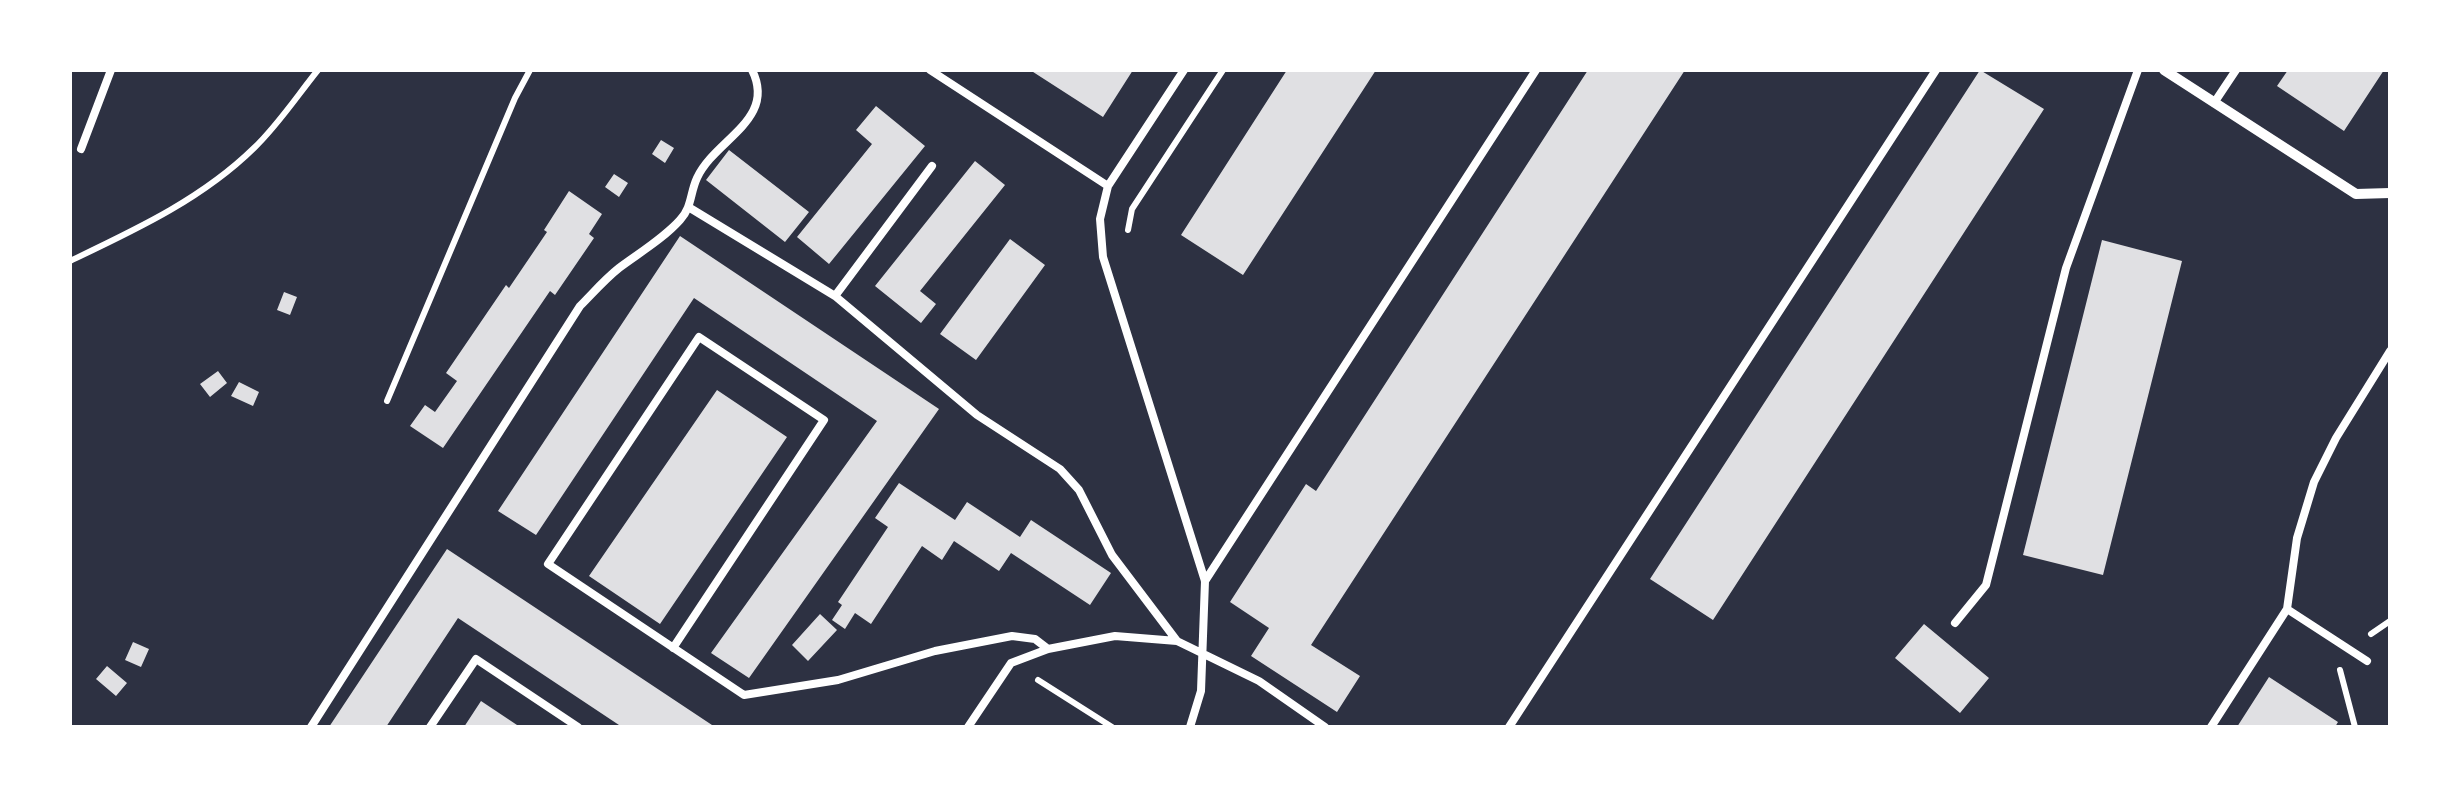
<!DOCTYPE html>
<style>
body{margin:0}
#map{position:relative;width:2460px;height:797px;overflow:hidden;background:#2d3142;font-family:"Source Sans 3",sans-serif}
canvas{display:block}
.frame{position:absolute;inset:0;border:72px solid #fff;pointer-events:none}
</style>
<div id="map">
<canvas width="2460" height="797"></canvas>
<div class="frame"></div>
</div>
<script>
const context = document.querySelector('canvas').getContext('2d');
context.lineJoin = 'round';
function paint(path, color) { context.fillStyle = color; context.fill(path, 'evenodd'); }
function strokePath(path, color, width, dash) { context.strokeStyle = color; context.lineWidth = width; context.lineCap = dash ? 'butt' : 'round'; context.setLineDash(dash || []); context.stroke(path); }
const building = new Path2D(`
 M1030,70H1133L1103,117Z
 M1287,70H1376L1243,275L1181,235Z
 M1588,70H1685L1311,645L1360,676L1337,712L1251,656L1269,628L1230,602L1306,484L1316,491Z
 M1980,70L2044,109L1713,620L1650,579Z
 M2288,70H2384L2344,131L2277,86Z
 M876,106L925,146L829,264L797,237L872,144L856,130Z
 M661,140L674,148L665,163L652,154Z
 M729,150L809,212L785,242L706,180Z
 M975,161L1005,185L920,291L936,304L921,323L875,286Z
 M614,174L628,183L619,197L605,187Z
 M569,191L602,214L589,234L594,238L555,295L550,291L443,448L410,426L425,405L435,412L457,381L446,373L506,285L509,288L547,232L544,230Z
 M680,236L939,409L749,678L711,653L877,421L694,298L536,535L498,511Z
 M1010,239L1045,265L976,360L940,334Z
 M2102,240L2182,261L2103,575L2023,555Z
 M284,292L297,297L290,315L277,310Z
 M218,371L227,383L210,397L200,384Z
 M239,382L259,392L253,406L231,396Z
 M717,390L787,437L660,624L589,576Z
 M899,483L955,520L967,502L1020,537L1031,520L1111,573L1090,605L1011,553L999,571L954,541L942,560L922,546L871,624L855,613L845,629L832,620L842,605L838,602L888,527L875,518Z
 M447,549L715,727H622L458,618L386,727H329Z
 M820,614L837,630L808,661L792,645Z
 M1924,624L1989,678L1960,713L1895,658Z
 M133,642L149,649L141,667L125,660Z
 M107,666L127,683L116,696L96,679Z
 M2269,677L2338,722L2335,727H2237Z
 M481,701L520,727H464Z`);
const path = new Path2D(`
 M1128,230L1132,209L1223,70
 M70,261C135,230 202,199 254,148C278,125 297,96 318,70
 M387,401L515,98L530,70
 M2371,634L2390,621
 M2340,670L2355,727
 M1038,680L1112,727`);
const service = new Path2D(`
 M930,70L1108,186
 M1184,70L1108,186L1100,219L1103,257L1205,581L1201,691L1190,727
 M2214,103L2236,70
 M81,149L111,70
 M690,208L835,296L977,415L1060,469L1079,490L1112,555L1177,641
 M835,296L932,166
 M1205,581L1536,70
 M2287,609L2367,661
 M1955,623L1986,585L2066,268L2138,70
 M673,648L824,420L699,337L548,564L744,695L838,680L935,651L1012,636L1035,639L1048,649
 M311,727L580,306C593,293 605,279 619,268C639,253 663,239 680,220C692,207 690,193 697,178C715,139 777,120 752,70
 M430,727L476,659L578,727
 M968,727L1011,663L1048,649L1115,636L1177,641L1259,681L1325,727
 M1509,727L1936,70
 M2211,727L2287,609L2297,538L2314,482L2336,438L2390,351`);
const minor = new Path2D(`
 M2164,70L2356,194L2390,193`);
paint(building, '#e0e0e3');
strokePath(path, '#fff', 6);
strokePath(service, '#fff', 8);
strokePath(minor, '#fff', 10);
</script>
